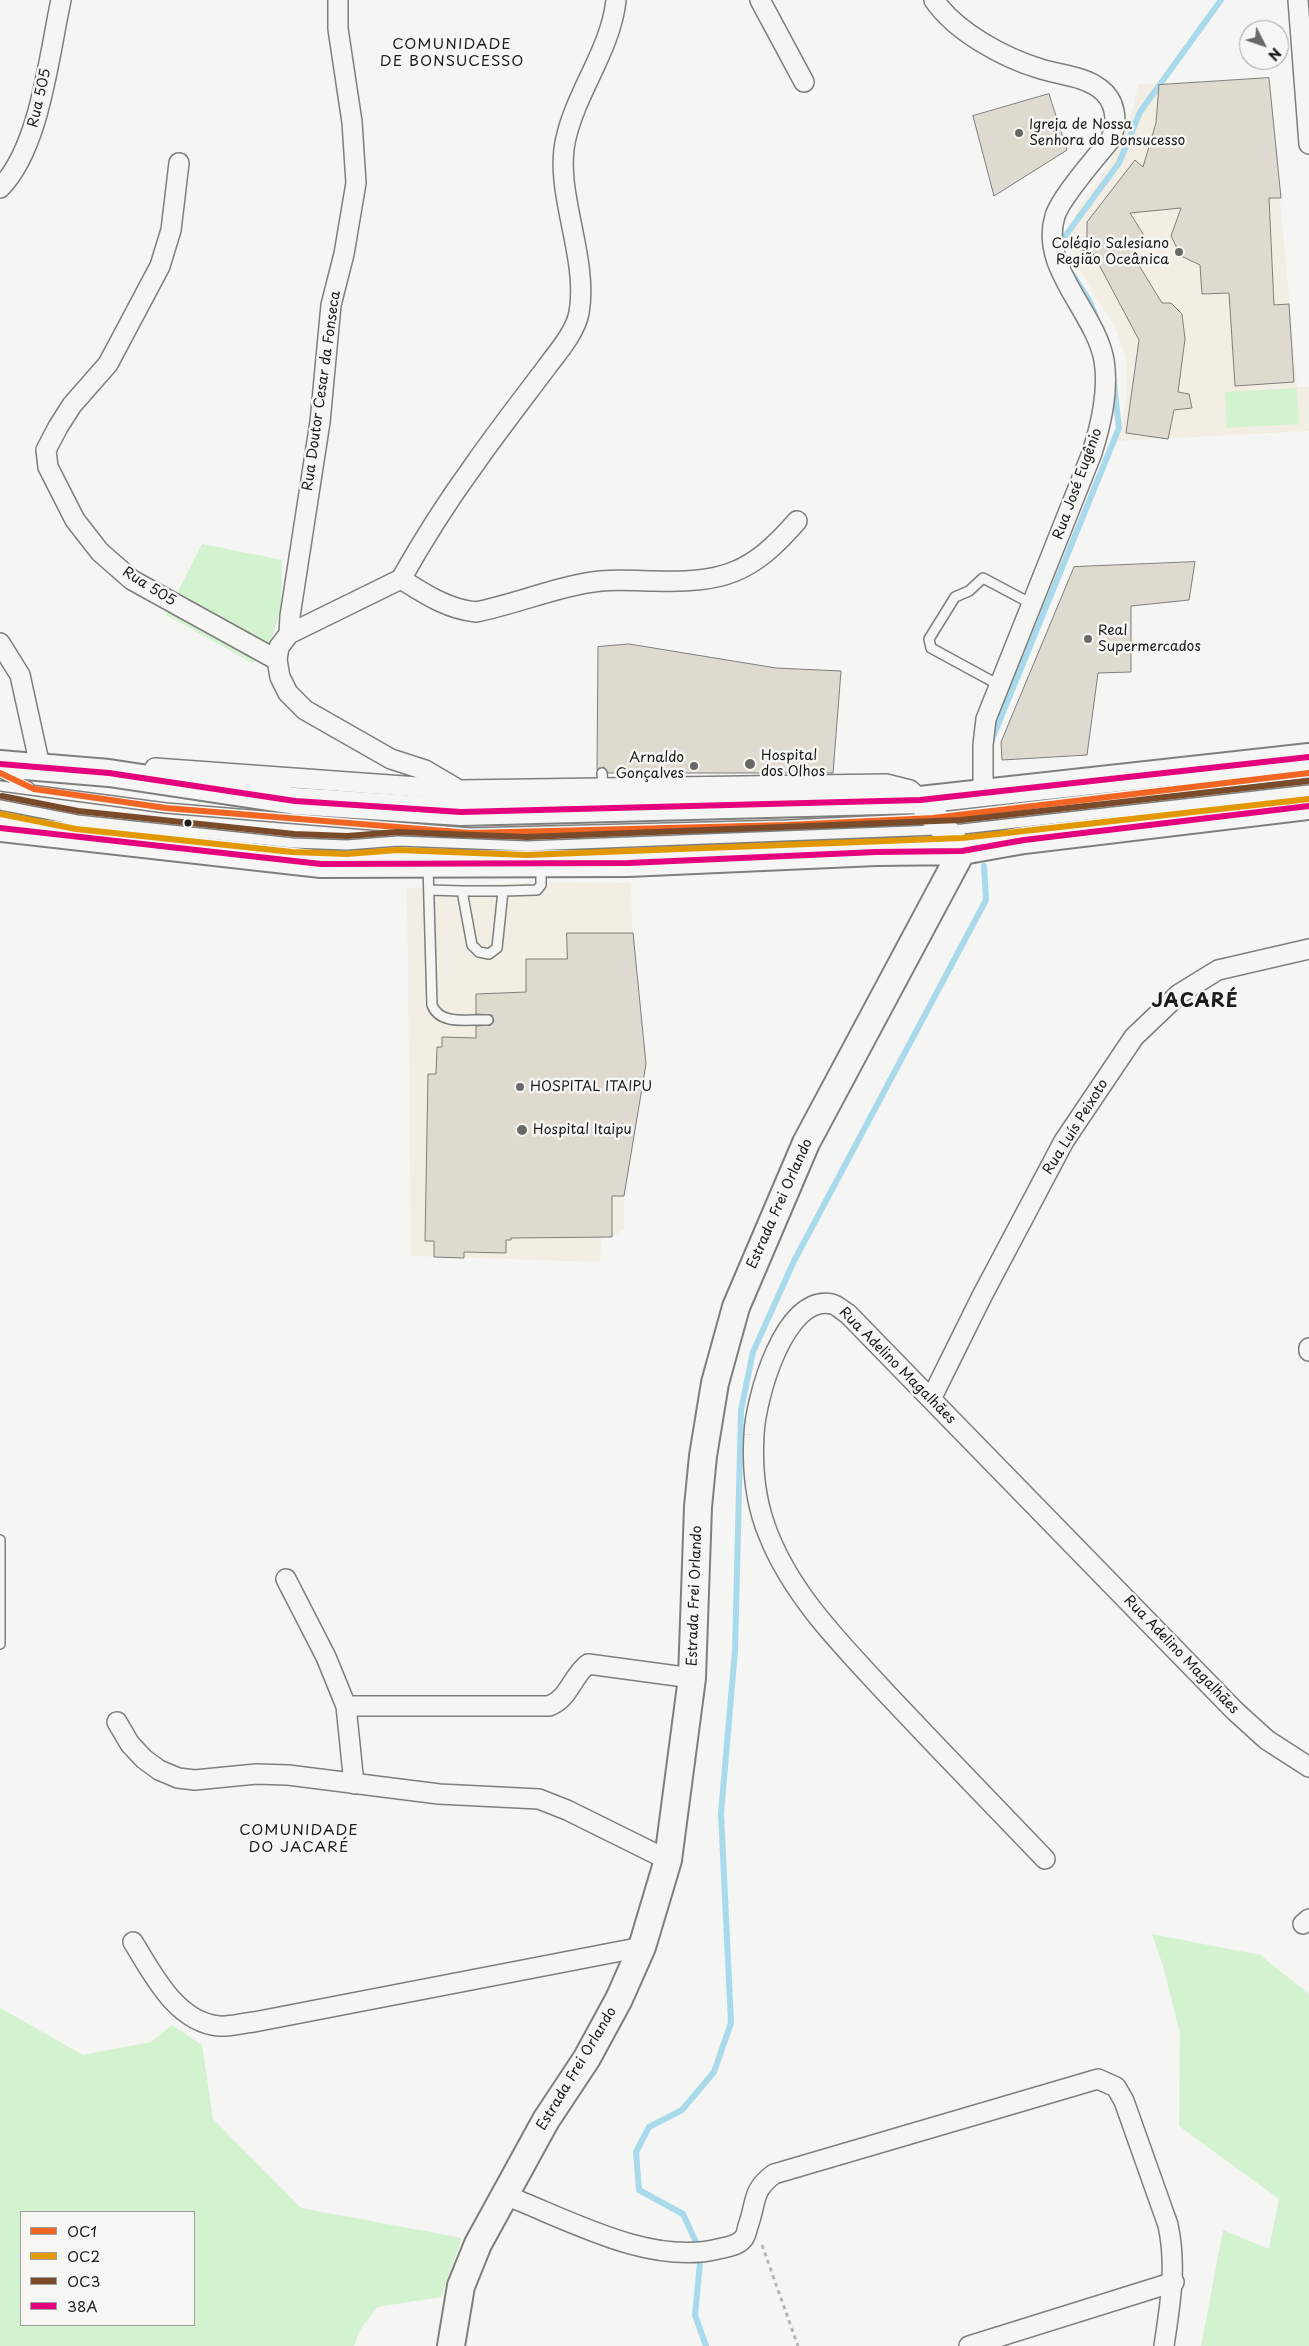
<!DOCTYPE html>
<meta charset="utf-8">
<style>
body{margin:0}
#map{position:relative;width:1309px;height:2346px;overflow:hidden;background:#f5f5f3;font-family:"Playpen Sans",sans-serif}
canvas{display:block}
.legend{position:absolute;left:20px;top:2211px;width:175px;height:115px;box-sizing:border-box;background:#f6f6f2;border:1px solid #9f9f9c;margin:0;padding:6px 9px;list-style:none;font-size:15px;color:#1c1c1c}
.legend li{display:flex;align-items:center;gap:10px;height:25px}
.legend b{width:25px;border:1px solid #9f9f9c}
.north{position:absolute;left:1239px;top:20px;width:50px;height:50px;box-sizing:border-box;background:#f6f6f2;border:1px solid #9f9f9c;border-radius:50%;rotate:131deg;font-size:14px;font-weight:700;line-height:20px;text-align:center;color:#1c1c1c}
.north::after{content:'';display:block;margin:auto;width:18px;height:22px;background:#686867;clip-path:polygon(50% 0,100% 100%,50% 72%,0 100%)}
</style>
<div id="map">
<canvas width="1309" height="2346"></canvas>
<ul class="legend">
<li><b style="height:6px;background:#f26522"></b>OC1</li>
<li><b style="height:6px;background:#e19803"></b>OC2</li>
<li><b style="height:6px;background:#7a4b2a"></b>OC3</li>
<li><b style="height:6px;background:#e5007d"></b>38A</li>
</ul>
<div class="north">N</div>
</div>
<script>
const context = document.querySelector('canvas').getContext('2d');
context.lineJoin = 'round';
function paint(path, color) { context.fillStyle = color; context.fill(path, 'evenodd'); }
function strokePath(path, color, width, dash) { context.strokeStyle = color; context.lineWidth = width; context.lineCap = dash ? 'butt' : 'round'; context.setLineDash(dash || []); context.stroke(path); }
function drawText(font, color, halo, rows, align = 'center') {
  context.font = font + ' "Playpen Sans",sans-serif'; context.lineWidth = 5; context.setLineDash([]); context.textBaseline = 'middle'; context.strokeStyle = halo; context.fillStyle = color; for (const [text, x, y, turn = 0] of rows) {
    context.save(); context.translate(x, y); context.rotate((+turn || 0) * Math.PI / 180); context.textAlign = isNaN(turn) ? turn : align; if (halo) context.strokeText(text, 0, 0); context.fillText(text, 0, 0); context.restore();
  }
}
const built = new Path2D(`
 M1269,78L1297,387H1309V431L1117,441L1127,394L1126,359L1115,327L1077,266L1069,238L1077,211L1110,163L1134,106L1138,84Z
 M541,882L631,883L632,924L646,1064L624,1196V1229L612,1237H601L600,1262L411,1256L407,888Z`);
const green = new Path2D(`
 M1297,388L1299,424L1227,428L1225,392Z
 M202,544L282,560L281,609L267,654L252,663L166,615Z
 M1152,1934L1260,1955L1309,1994V2346H1201L1223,2230L1269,2249L1279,2199L1179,2126L1180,2033L1163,1966Z
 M0,2008L83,2055L151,2042L172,2025L202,2045L213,2119L301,2208L462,2238L441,2297L377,2307L360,2330L354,2346H0ZM194,2212V2325H21V2212Z`);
const stream = new Path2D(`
 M1061,246L1060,243L1119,163L1140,112L1221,0
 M1072,274L1089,300L1096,317
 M990,744L1119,428L1114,384
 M980,799L981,829
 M706,2346L695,2315L701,2253L683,2214L639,2190L636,2152L649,2127L682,2110L714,2072L731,2023L721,1813L735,1651L741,1410L753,1352L794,1261L986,900L984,866`);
const building = new Path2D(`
 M1269,78L1281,198H1269L1274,305L1289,304L1294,382L1235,386L1229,293L1202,294L1200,265L1181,256L1171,236L1181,208L1130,213L1145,237L1132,254L1162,303H1171L1182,314L1185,339L1178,392L1189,394L1192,408L1174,410L1168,439L1126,433L1139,340L1087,242V222L1135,160L1143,167L1156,123L1159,85Z
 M1049,94L1067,150L994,196L973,116Z
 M1195,562L1189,600L1131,606V672L1098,673L1087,755L1002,760L1001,742L1074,567Z
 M629,644L776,668L841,671L833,773H608L604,767L597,770L598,647Z
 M567,933H633L646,1064L624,1196H612V1237L511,1238V1240H506V1253L464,1252V1258L434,1257V1241H425L428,1074H436L437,1047H442V1037L476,1038V1026L491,1025L494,1021L492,1015L476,1014V994L526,992V959H567Z`);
const path = new Path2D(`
 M762,2245L798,2346`);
const lane = new Path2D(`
 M999,685L931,648L929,639L955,597L969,591L983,578L1032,604
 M1,773L29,787
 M602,773L603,789
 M0,786L166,808L470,833L787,825L933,818L1309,773
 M0,805L77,820L293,843L347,845L398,841L527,846L962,829L1309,790
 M428,866L432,1005C440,1026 469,1019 488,1020
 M429,890L462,891L472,945L479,952L489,954L497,948L503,891L537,890L541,885V867
 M462,891H503
 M0,1540V1644`);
const street = new Path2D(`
 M760,0L804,82
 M934,0C956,32 1004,58 1041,69C1060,75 1083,76 1099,88C1116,100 1118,120 1111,139C1097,156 1061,197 1055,216C1039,268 1095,311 1104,360C1109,391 1101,424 1092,453L986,719L983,745V794
 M1298,0L1309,144
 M179,163L171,230L160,266L108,364L72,405L58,427L46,450L48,467L75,520L100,552L132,580L277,660L280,677L288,693L305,710L391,759L425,770L459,790
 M0,188C40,148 49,55 61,0
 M401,579C423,540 447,502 474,465C497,432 522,400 546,368C557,353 575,333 579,313C589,256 553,191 566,138C577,90 611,49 616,0
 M289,634L290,616L320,422L331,305L344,254L356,183L352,122L338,29V0
 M0,643L20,675L40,766
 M277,660L279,647L289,634L401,579C425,594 447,609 476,612C516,604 561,585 601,581C619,579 637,581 654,581C723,583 751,574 797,521
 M155,768L459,790L886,784L910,790L920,800
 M1309,1348V1351
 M931,1399L982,1296L1064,1141L1134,1037L1179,994L1218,970L1309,949
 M286,1579L326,1657L346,1706L354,1784
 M346,1706H549C569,1699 572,1676 588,1664L692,1678
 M117,1722L130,1744L144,1759L159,1770L178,1778L195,1780L256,1774L288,1775L439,1794L539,1799L567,1810L668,1860
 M1045,1859C992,1804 940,1750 888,1695C843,1646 794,1598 769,1536C756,1505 752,1468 754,1435C755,1401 784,1293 832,1304C837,1305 843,1311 848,1314L1235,1711L1267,1740L1309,1767
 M1303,1924L1309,1919
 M133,1942C153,1974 176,2022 219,2026C230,2027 243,2023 254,2022L642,1947
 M505,2195C567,2219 650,2266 718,2249C727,2247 737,2246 743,2239C746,2236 747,2230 748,2226C757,2202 751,2191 774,2174L1098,2079L1116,2087L1124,2101L1168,2225C1177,2267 1170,2305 1164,2346
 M969,2346L1174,2282`);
const secondary = new Path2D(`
 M0,764L109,773L295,801L461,812L920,800L1309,757
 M920,800L962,851
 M0,828L321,864L628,863L876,852L962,851L1024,840L1309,806
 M451,2346L461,2286L478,2244L546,2120L587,2058L619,1999L642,1947L668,1860L692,1678L698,1507L703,1456L715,1383L736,1307L806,1143L962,851`);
const bus1 = new Path2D(`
 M0,773L34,789L166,808L470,833L787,825L933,818L1309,773`);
const bus2 = new Path2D(`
 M0,814L76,829L292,852L347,854L398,850L527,855L962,838L1309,799`);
const bus3 = new Path2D(`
 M2,796L78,811L294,834L347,836L398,832L527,837L961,820L1308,781`);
const bus4 = new Path2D(`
 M0,764L109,773L295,801L461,812L920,800L1309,757
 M0,828L321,864L628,863L876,852L962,851L1024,840L1309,806`);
const markers = [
 [1019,133,5,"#686867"],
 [1179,252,5,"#686867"],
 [1088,639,5,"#686867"],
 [750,764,6,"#686867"],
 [694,766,5,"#686867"],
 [188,823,4.5,"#1c1c1c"],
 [520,1087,5,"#686867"],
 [522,1130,6,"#686867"]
];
const streetNames = [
 ["Rua 505",40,98,-77],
 ["Rua Doutor Cesar da Fonseca",322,391,-82],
 ["Rua José Eugênio",1078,484,-70],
 ["Rua 505",149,587,32],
 ["Rua Luís Peixoto",1076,1127,-58],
 ["Estrada Frei Orlando",780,1204,-66],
 ["Rua Adelino Magalhães",897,1366,45],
 ["Estrada Frei Orlando",695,1596,-88],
 ["Rua Adelino Magalhães",1181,1655,46],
 ["Estrada Frei Orlando",577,2069,-59]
];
const poiNames = [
 ["Igreja de Nossa",1029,125],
 ["Senhora do Bonsucesso",1029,141],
 ["Colégio Salesiano",1169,244,"right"],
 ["Região Oceânica",1169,260,"right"],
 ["Real",1098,631],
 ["Supermercados",1098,647],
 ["Hospital",761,756],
 ["dos Olhos",761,772],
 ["Arnaldo",684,758,"right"],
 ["Gonçalves",684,774,"right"],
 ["HOSPITAL ITAIPU",530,1087],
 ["Hospital Itaipu",533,1130]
];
const neighbourhoodNames = [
 ["COMUNIDADE",452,45],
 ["DE BONSUCESSO",452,62],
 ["COMUNIDADE",299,1831],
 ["DO JACARÉ",299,1848]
];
const districtNames = [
 ["JACARÉ",1195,1002]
];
paint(built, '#f3eee4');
paint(green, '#d3f2cf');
strokePath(stream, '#a8daeb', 6);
paint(building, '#dedacf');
strokePath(building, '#7e7e7d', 1);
strokePath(lane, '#7e7e7d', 12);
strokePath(street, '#7e7e7d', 22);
strokePath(secondary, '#7e7e7d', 30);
strokePath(path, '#b6b6b5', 3, [4, 4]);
strokePath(lane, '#f5f5f3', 9);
strokePath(street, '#f5f5f3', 19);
strokePath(secondary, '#f5f5f3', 26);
strokePath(bus1, '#f26522', 6);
strokePath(bus2, '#e19803', 6);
strokePath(bus3, '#7a4b2a', 6);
strokePath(bus4, '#e5007d', 6);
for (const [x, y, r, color] of markers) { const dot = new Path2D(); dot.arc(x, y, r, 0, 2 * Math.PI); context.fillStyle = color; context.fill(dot); strokePath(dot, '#f6f6f2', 2); }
drawText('14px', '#1c1c1c', '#f6f6f2', streetNames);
drawText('14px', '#1c1c1c', '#f6f6f2', poiNames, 'left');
context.letterSpacing = '1px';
drawText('15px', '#1c1c1c', '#f6f6f2', neighbourhoodNames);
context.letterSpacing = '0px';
context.letterSpacing = '1px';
drawText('bold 19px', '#1c1c1c', '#f6f6f2', districtNames);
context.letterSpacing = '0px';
</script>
